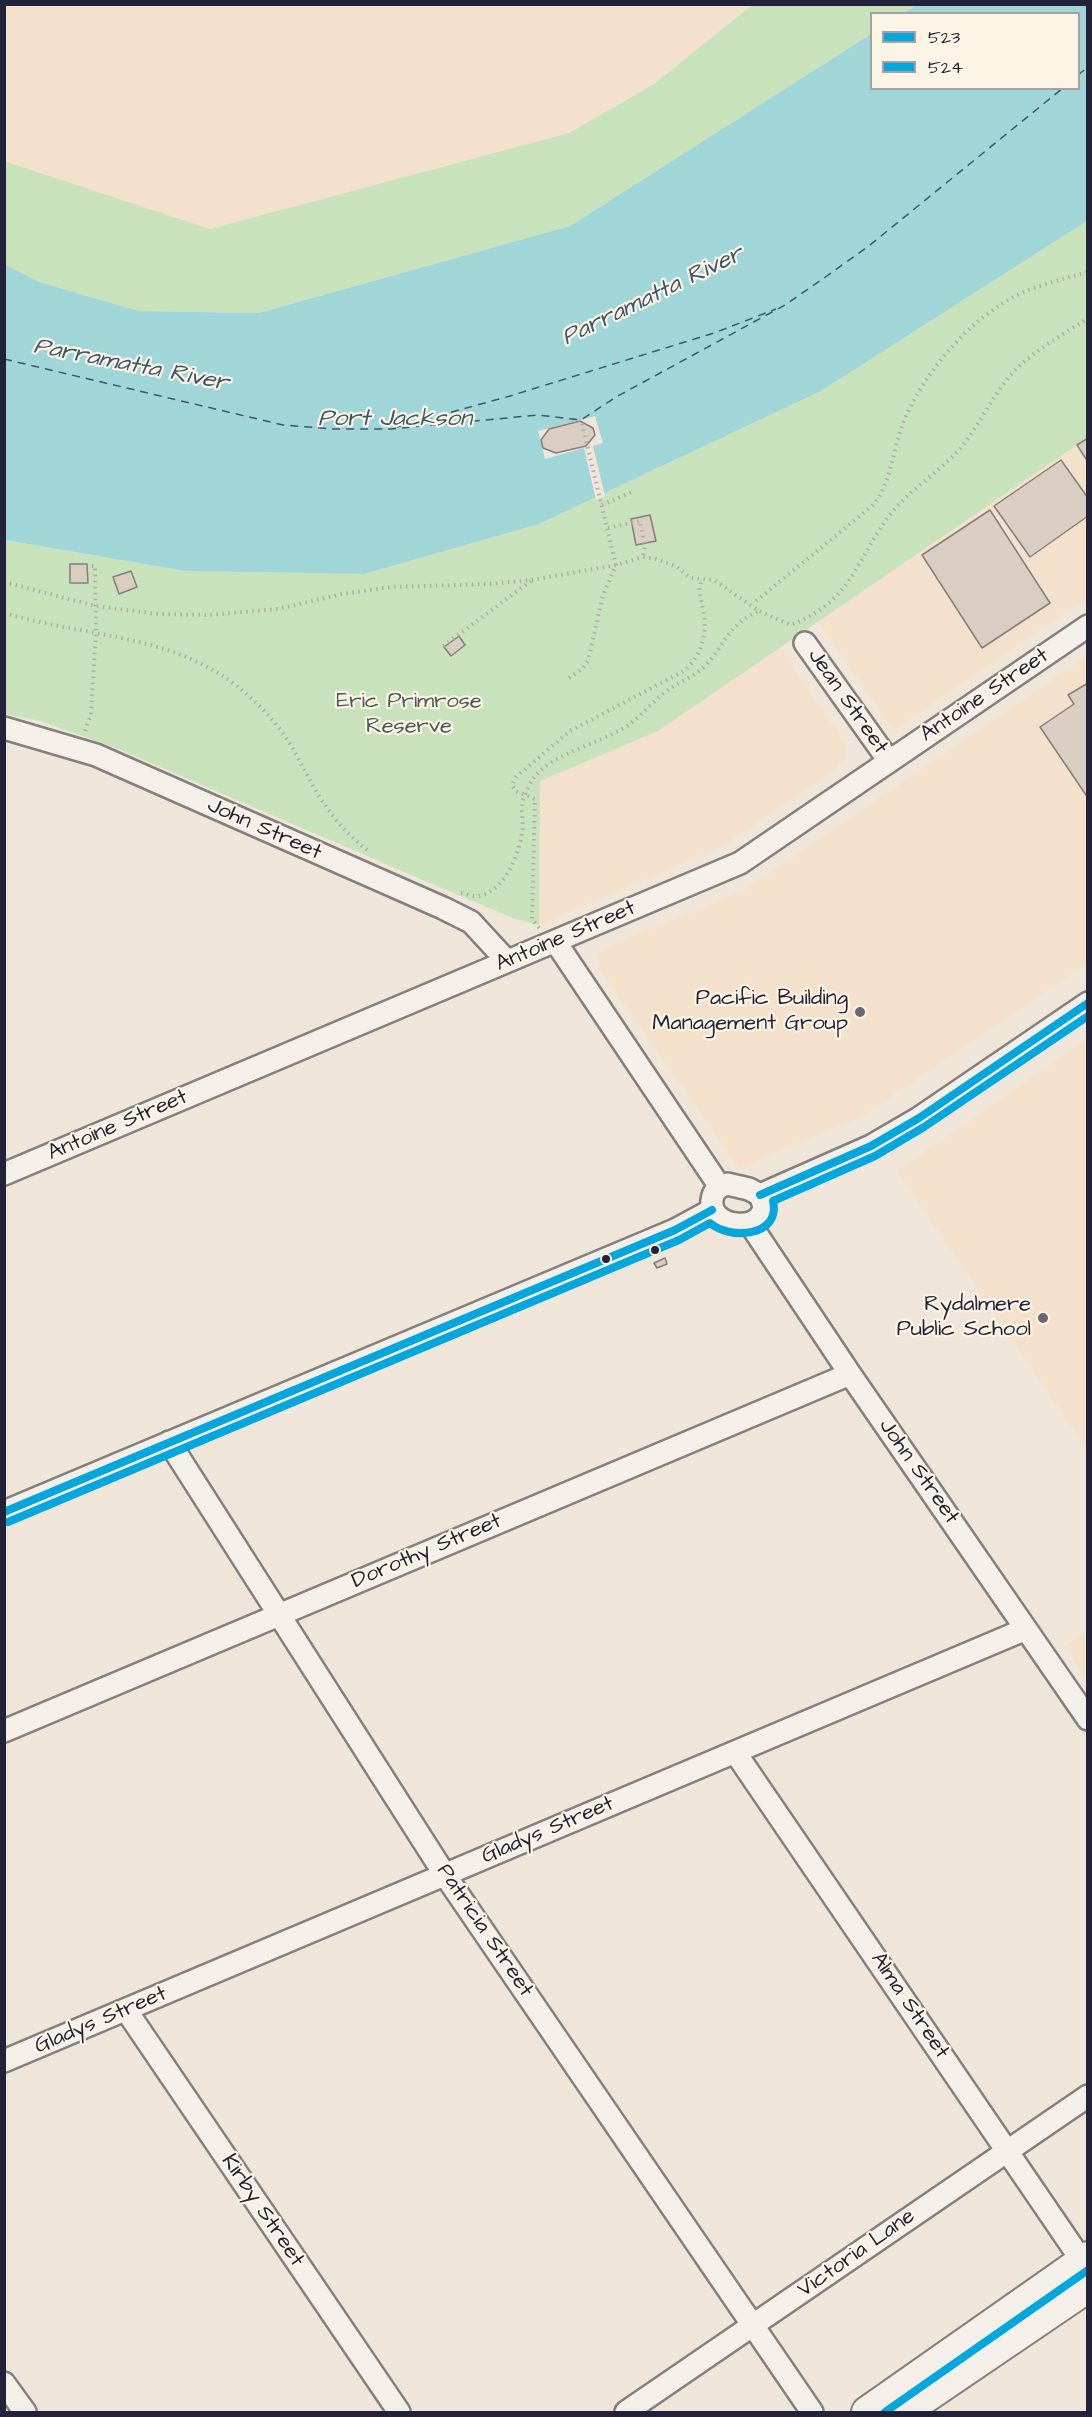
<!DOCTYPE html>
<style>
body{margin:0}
#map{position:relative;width:1092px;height:2417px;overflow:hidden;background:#efe6d9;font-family:"Architects Daughter",sans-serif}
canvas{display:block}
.frame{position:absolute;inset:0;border:6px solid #22223b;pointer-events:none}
.legend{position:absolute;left:870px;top:12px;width:210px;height:78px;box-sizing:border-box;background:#fcf5e5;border:2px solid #a5a1a1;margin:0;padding:8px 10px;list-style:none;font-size:18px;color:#22223b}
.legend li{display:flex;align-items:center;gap:12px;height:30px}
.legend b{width:30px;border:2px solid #a5a1a1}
</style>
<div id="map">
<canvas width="1092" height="2417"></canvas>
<div class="frame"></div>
<ul class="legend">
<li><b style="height:8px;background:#03a6dd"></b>523</li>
<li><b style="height:8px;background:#03a6dd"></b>524</li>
</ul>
</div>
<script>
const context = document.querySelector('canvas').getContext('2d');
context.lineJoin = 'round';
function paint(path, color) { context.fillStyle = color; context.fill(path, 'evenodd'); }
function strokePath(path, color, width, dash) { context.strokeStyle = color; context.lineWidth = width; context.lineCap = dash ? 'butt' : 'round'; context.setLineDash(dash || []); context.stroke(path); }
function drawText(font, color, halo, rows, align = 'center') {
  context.font = font + ' "Architects Daughter",sans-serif'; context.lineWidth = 4.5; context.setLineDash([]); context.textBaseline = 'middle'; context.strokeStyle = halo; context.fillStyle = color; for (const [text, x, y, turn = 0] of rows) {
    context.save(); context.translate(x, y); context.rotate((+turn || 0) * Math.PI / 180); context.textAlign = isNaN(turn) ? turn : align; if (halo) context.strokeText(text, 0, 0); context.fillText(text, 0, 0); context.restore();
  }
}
const built = new Path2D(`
 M5,5H752L654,84L569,133L210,229L5,161Z
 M1087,437V598L897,728L890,726L818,621Z
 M779,646L845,743V757L836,769L725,845L539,925V781L658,731Z
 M1087,656V964L863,1116L739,1168L600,970L597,955L612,944L743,891Z
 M1087,1039V1450L897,1171Z
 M1087,1630V1679L1065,1646Z`);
const green = new Path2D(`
 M752,5H917L903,13L872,14L871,34L570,226L259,313L139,311L39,282L5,265L4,161L210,229L569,133L654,84Z
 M1087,221V438L658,731L540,781L539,925L515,919L425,881L116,748L40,721L5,714L4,540L185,571L364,574L539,524L821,391Z`);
const water = new Path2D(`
 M917,5H1087V221L821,391L539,524L364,574L185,571L5,540L4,264L39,282L139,311L259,313L570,226L871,34L872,88H1078V14L903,13Z`);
const pier = new Path2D(`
 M595,416L603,443L593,446L605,496L596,500L584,448L545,459L538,431Z`);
const ferry = new Path2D(`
 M1078,75L1088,67
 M4,359L283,425L333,429H391L538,415L581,420L616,397L785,305L827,276L870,245L1063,88
 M397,427L510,396L714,333L776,309`);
const building = new Path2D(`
 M580,421L593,428L595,435L586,446L556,453L543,448L541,440L549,429Z
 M1088,438V462L1077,445Z
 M1061,460L1088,498V516L1030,557L994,506Z
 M990,510L1050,603L982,648L922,555Z
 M650,515L656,541L636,545L631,519Z
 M70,564H87L88,583H70Z
 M131,571L137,587L119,594L113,577Z
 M459,636L465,645L451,656L444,647Z
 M1088,683V798L1040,727L1074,704L1068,695Z
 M665,1258L667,1264L657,1268L654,1263Z`);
const path = new Path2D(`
 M602,505L634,491
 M608,528L640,521L645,547L643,557
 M4,582L96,606L158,614L208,615L278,609L342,594L391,587L489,584L532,580L616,565L643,557L656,559L677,567L690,578L714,580L759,611L791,625C854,600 855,560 892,512C910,490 936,474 956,453C976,432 987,405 1005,382C1026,354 1060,337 1088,318
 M756,601L872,506C891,485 892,453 902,426C922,373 974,313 1026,291C1046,283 1067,278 1088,272
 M4,613C113,644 205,631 282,732C292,745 299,761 307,775C323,805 342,832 370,852
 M443,646L531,581
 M569,678L582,669L588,661L603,595L616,565L581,420
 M85,731L91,715L96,632L95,566H87
 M461,893C467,894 474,897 479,896C507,890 520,851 523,827C523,819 521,811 522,804C523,796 529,786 533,779C550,753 605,743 631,723C644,713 654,700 668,690C679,682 693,677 703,668C727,645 724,627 759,611
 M539,928L532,919L535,799L515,791L512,785L516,777L570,731L684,671C702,656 708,632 703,609C701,598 697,590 702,580`);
const minor = new Path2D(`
 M805,643L889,761
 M4,728L96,755L443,908L471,922L507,961
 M555,941L720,1187
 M4,1174L740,863L1088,626
 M727,1184L749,1189L760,1195L764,1206C761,1235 708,1227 712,1200C713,1191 718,1187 727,1184Z
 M760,1195L871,1146L919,1118L1088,1003
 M750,1224L850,1374L1088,1719
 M169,1442L445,1875L812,2412
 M4,1512L675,1230L712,1210
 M4,1731L850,1374
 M735,1752L1082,2261
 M126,2010L399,2412
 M4,2061L1026,1629
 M4,2383L25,2412
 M626,2412L1088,2096`);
const highway = new Path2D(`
 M867,2412L1088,2257
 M904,2412L1088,2287`);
const bus1 = new Path2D(`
 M760,1195L871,1146L919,1118L1088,1003
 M4,1512L675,1230L712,1210`);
const bus2 = new Path2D(`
 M8,1522L679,1240L710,1223C730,1240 781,1237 773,1201L875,1156L924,1127L1088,1016
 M885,2412L1088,2270`);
const markers = [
 [860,1012,6,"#6a6772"],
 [655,1250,5,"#22223b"],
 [606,1259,5,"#22223b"],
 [1043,1318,6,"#6a6772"]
];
const streetNames = [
 ["Antoine Street",985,696,-34],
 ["Jean Street",847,702,55],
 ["John Street",264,830,24],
 ["Antoine Street",566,937,-23],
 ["Antoine Street",118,1126,-23],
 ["John Street",918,1472,55],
 ["Dorothy Street",427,1552,-23],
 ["Gladys Street",548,1831,-23],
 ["Patricia Street",484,1931,56],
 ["Alma Street",909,2006,56],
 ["Gladys Street",101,2021,-23],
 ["Kirby Street",262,2211,56],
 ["Victoria Lane",857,2254,-35]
];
const parkNames = [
 ["Eric Primrose",409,702],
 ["Reserve",409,727]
];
const poiNames = [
 ["Pacific Building",848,999],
 ["Management Group",848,1024],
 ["Rydalmere",1031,1305],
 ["Public School",1031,1330]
];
const waterNames = [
 ["Parramatta River",653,297,-26],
 ["Parramatta River",131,366,11],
 ["Port Jackson",395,420]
];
paint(built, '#f3e1cc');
paint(green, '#c8e3bc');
paint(water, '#a0d6d8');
paint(pier, '#efe6d9');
strokePath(ferry, '#3e566a', 1.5, [8, 6]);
paint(building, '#d9cec1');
strokePath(building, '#837f7e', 1.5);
strokePath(minor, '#837f7e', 26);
strokePath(highway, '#837f7e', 34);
strokePath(path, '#afacaa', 4, [1.5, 4.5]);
strokePath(minor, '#f4f0e9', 21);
strokePath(highway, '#f4f0e9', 30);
strokePath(bus1, '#03a6dd', 8);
strokePath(bus2, '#03a6dd', 8);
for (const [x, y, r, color] of markers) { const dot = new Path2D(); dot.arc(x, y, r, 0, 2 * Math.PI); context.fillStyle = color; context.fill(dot); strokePath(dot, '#fcf5e5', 2); }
drawText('22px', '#22223b', '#fcf5e5', streetNames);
drawText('22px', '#4a5b5a', '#fcf5e5', parkNames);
drawText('22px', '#22223b', '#fcf5e5', poiNames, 'right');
drawText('italic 24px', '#3e566a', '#fcf5e5', waterNames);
</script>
